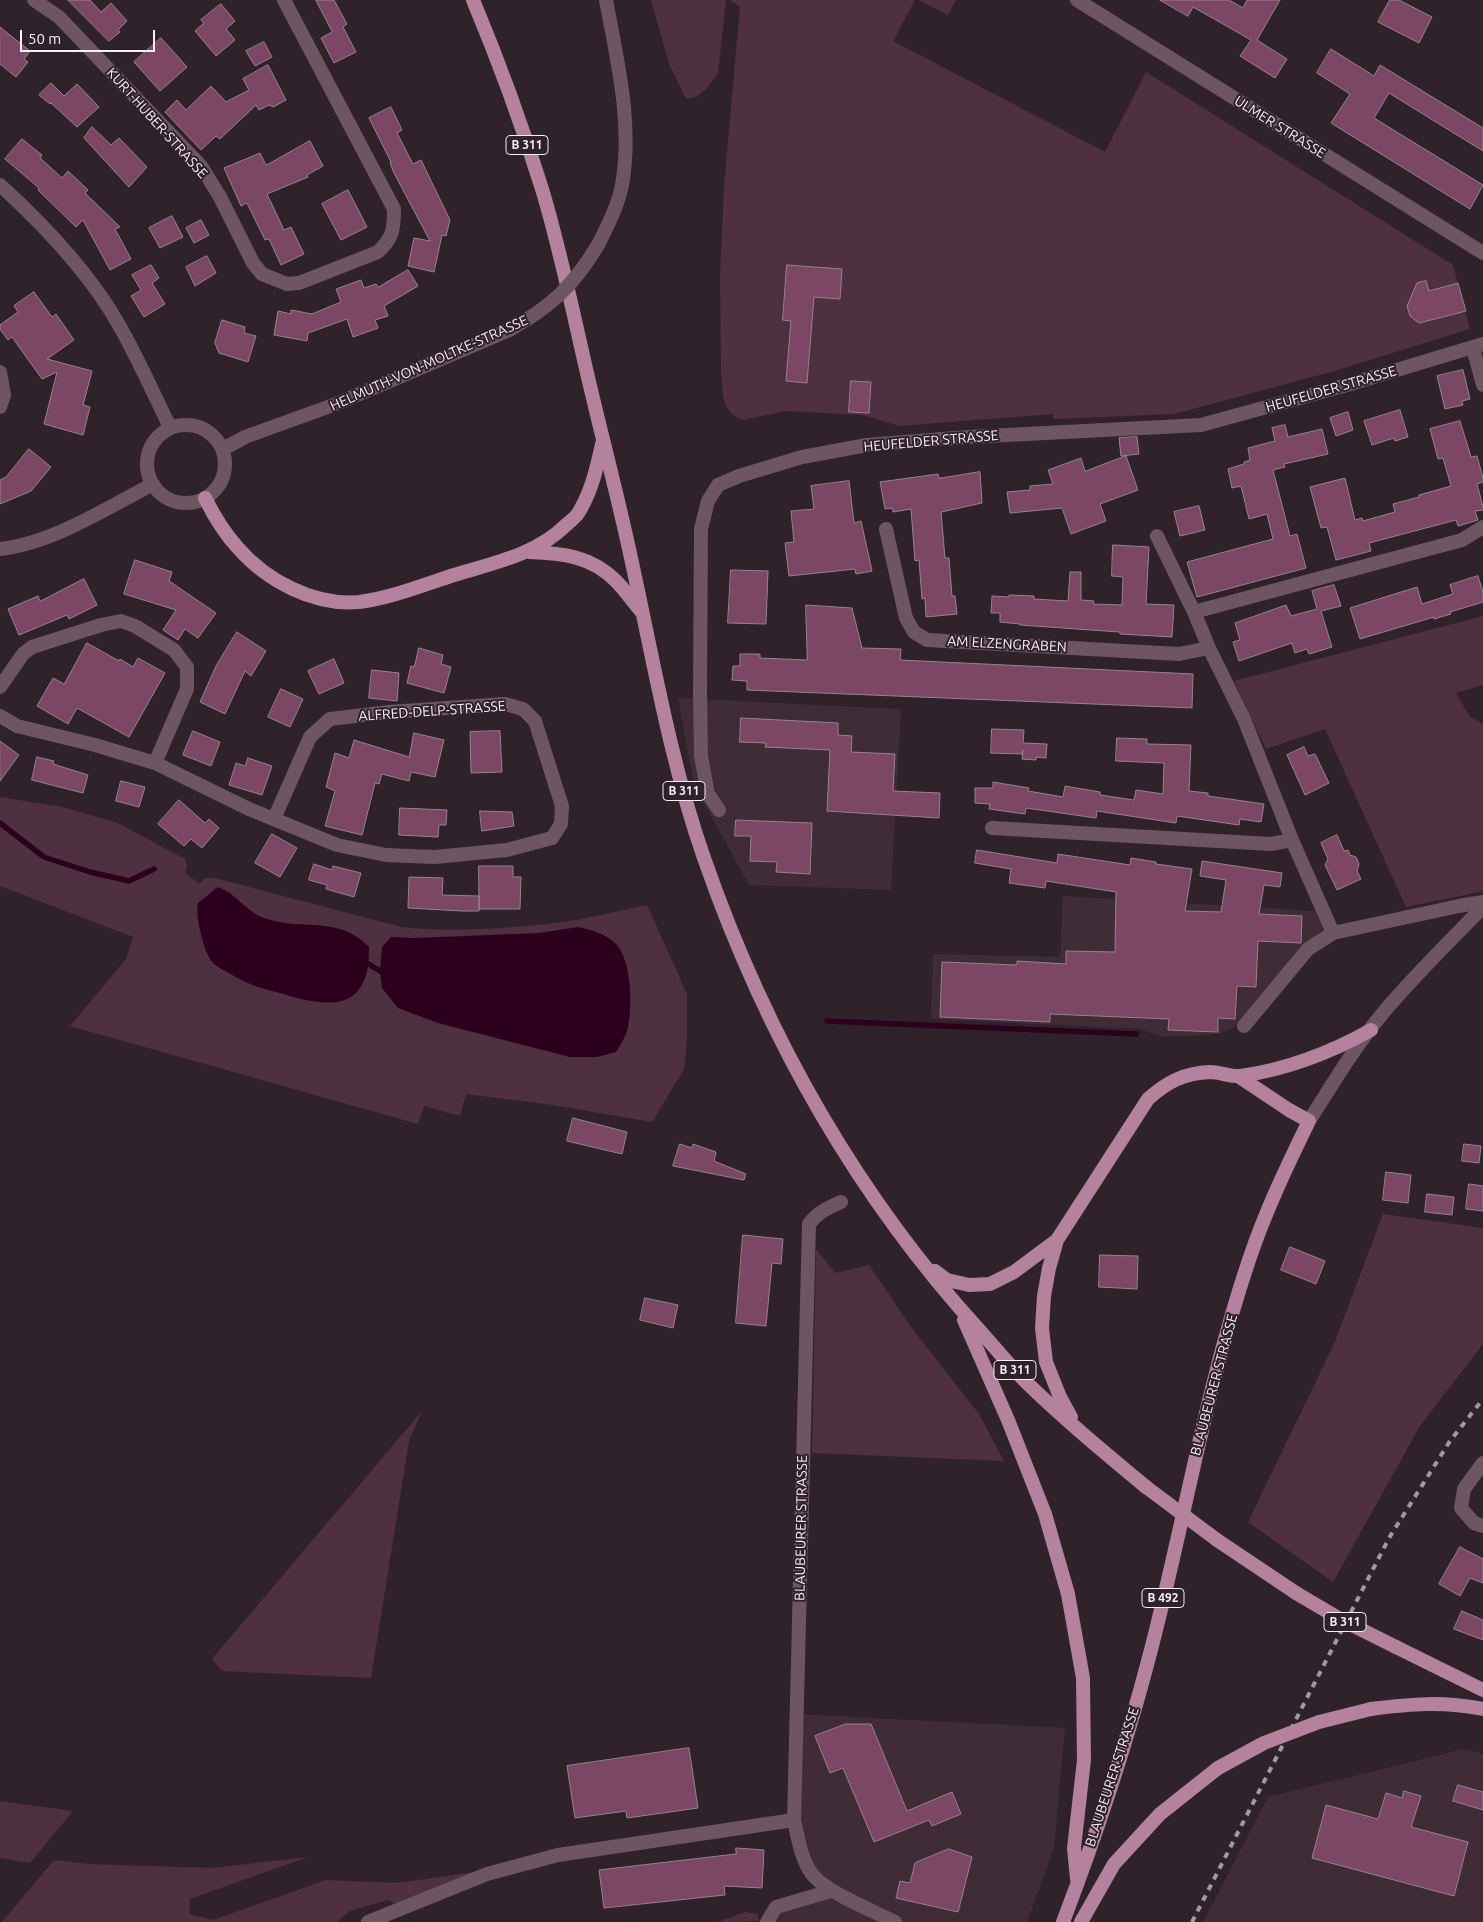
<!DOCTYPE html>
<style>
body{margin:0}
#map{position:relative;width:1483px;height:1922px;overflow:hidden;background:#30222a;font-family:Ubuntu,sans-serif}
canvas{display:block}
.scale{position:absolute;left:20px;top:30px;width:135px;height:22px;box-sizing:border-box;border:2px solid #f8eff3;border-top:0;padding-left:6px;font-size:15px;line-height:18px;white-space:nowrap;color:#f8eff3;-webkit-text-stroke:4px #30222a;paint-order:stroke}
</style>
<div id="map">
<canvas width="1483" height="1922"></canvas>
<div class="scale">50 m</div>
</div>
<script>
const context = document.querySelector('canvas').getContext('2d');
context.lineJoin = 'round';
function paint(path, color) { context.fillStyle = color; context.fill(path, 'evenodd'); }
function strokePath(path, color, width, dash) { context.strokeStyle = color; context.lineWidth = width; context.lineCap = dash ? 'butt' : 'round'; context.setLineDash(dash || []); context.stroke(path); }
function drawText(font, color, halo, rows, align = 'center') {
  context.font = font + ' Ubuntu,sans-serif'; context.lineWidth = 4; context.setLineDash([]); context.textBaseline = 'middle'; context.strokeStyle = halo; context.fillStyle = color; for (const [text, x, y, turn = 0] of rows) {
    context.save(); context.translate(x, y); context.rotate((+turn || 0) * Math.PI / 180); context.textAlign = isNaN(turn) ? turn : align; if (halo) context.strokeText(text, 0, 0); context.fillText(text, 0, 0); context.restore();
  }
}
const built = new Path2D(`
 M678,698L901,709L891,890L749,885L694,785Z
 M1063,896L1315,911L1323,929L1307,944L1241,1023L1220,1034L1163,1037L1140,1029L931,1019L933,954L1060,957Z
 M796,1714L1065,1728L1054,1848L1027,1922H767L776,1907L830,1890L802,1854Z
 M1464,1749L1483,1754V1922H1203L1268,1797Z`);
const green = new Path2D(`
 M651,0H726L718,73L706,89L696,97L686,99L669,64Z
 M729,0H915L893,41L1105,152L1146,72L1453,265L1470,329L1331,372L1174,414L1053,419V414L899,426L863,415L786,411L743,420L733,415L727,408L723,397L721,371L720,274L724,187L740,6Z
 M919,0H956L948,15Z
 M1483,616V685L1456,693L1470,717L1483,724V890L1480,892L1406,907L1325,729L1266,749L1234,681Z
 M0,797L62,807L118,823L185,859L187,865L185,873L200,884L205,878H215L401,927C451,932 504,929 554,923C585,920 616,911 647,905L687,994V1041L684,1069L652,1122L553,1105L466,1094L460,1116L424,1106L418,1124L70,1026L126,959L133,937L0,886Z
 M1383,1214L1483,1228V1344L1420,1426L1333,1582L1248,1522L1334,1344Z
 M816,1249L835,1273L869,1265L911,1327L979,1414L1004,1461L812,1453Z
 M422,1411L409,1441L371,1678L222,1671L212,1659Z
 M0,1801L73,1811L30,1863L0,1858Z
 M308,1857L190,1899L189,1914L213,1920L326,1880L397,1883L482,1871L396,1905L388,1900L350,1911L336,1922H2L54,1860L88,1864L212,1868Z
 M745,1912L758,1914L759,1921L718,1922Z`);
const water = new Path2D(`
 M218,887C237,894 247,913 267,919C304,931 338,915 369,947C370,1016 325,1007 276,992C256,987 245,983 227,972C223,970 218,967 214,964C204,954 195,917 198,903Z
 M578,927C592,930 606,934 616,944C632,961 633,1010 627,1031C625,1038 620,1045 616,1052L597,1057H570L438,1023L398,1008L382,988L380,971L382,947L391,937L415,938L539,933Z`);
const stream = new Path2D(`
 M0,823L44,857L90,872L129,881L154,869
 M363,963L369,964L386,975
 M827,1021L1136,1034`);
const building = new Path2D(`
 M68,0H90L101,12L111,3L127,21L118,30L120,32L109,41Z
 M316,0H334L347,24L343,27L356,52L334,63L321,38L332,32Z
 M1160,0H1229L1243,8L1247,0H1280L1257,40L1287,59L1275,78L1240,56L1251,40L1193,7L1188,16Z
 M1390,0H1399L1432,17L1419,43L1378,22Z
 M221,4L235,21L226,29L235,40L216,56L195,31L204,23L201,20Z
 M0,27L30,51L24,59L28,62L16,77L0,64Z
 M161,38L187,67L160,91L134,62Z
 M264,42L272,57L255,66L246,51Z
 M1331,49L1374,76L1380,65L1483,128V151L1389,93L1374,118L1483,185L1470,209L1331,123L1350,94L1317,73Z
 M268,65L286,100L273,107L269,105L259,110L256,105L220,139L216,136L201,150L165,112L177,100L186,110L211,86L226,102L249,90L243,79Z
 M51,83L64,96L77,84L99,107L77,127L51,103L50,104L39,95Z
 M391,107L402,130L397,133L413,164L421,160L450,220L446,236L442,235L434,272L408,266L414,238L430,241L394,173L390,163L391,162L369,118Z
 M92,127L111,145L119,138L147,167L129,187L84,138Z
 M22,139L42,155L40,158L62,178L68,171L88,190L85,193L120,227L115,229L131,259L110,270L83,220L76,227L38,190L39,188L5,159Z
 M310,141L323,166L307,175L308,177L267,194L284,230L291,227L304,254L281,265L269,239L265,240L247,203L241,206L224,168L260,153L266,165Z
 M348,190L367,227L341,240L322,204Z
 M172,216L183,237L160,248L149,228Z
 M201,220L209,235L194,243L186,228Z
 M207,256L216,273L195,286L186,267Z
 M151,265L159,278L152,283L165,304L144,317L131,296L141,290L132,275Z
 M787,265L842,269L840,299L814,297L807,383L786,381L791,321L783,320Z
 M408,270L418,286L384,306L388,316L375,320L378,328L353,337L347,319L308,333L307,341L274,335L278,311L291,314V310L312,314L341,302L336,289L361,280L364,288L376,284L378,287Z
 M1426,281L1429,291L1458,283L1466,311L1419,323L1410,316L1407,306L1417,283Z
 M34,292L52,317L56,314L74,340L47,359L92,371L83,405L90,407L83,435L44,424L57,372L42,379L12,337L8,340L0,329V325L18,312L14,306Z
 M222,320L245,327L244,333L256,336L248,362L219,353L215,343Z
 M1463,370L1470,399L1462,401L1463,405L1445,409L1437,376Z
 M851,381L871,382L869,413L849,412Z
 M1400,410L1408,437L1395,441L1394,438L1372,445L1364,421Z
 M1348,412L1353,430L1336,436L1330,418Z
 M1460,421L1471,457L1477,456L1483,478V482L1477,484L1483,507V510L1475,511L1478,520L1458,526L1456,520L1369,543L1371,551L1336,560L1327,527L1321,528L1310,487L1345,478L1355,520L1362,518L1363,521L1395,512L1393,504L1419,497V495L1451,486L1443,458L1438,459L1430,429Z
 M1285,425L1288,437L1322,429L1328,454L1284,464L1285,467L1273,470L1290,536L1297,534L1306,568L1197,597L1187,562L1273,539L1267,514L1249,519L1241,486L1232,488L1228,469L1244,464V462L1250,460L1248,448L1275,441L1272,428Z
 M1137,437L1139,454L1121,456L1119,438Z
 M29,449L51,467L31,491L0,504V480L6,477Z
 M1126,456L1138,490L1100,504L1106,521L1071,534L1062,508L1010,513L1007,492L1030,490V486L1053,484L1048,470L1081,458L1085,471Z
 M980,472L982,503L941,512L945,558H949L952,596H955L957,614L926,617L925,598L922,599L919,560L915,561L911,509L893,512L892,508L885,509L880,482L938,474L939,478Z
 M849,481L854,523L861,521L872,571L856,574L855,569L789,576L785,543L794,542L791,511L814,509L811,486Z
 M1199,506L1205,530L1180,536L1174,512Z
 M1113,545L1149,547L1146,604L1174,605L1172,637L1120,634V632L1020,625V624L1000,622V613H991L992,596L1009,597V595L1034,596V599L1068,601L1070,572H1081V600L1094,601L1093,604L1122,605L1123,577L1112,576Z
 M135,560L172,572L169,581L216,613L198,638L185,629L178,640L163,630L176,610L124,594Z
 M731,570L768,571L766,624L728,623Z
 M1478,576L1483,592V602L1450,612L1451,614L1434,619V617L1360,639L1350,608L1417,587L1422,604L1453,594L1450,585Z
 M84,579L97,605L69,619L67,615L19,635L8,609L38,596L40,601Z
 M1334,585L1341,606L1321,611L1332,647L1309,654L1307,649L1295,653L1292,643L1239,661L1233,642L1240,640L1235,623L1286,605L1291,616L1317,609L1312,591Z
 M806,605L852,608L862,648L901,649L900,660L1193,674L1192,708L747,690V681L732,680L733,666H740V654H760V658L807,660Z
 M237,632L266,651L251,676L245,671L225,714L200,702L216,666Z
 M87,643L119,661L120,659L133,667L138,658L165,673L129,737L77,708L68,724L37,706L53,678L64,684Z
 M419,648L443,655L441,664L451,667L444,693L407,683L411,666L414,667Z
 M334,659L344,683L319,694L308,671Z
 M372,670L399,673L397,701L369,698Z
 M281,689L303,699L290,727L268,717Z
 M741,718L838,723V735L852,736L851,752L895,754L893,791L940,793L939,818L827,811L830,750L765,747L766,743L740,742Z
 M992,729L1024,730L1023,743L1047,744L1046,758L1036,757V760L1022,759L1023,750L1022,754L991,753Z
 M193,731L220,742L211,766L183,755Z
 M500,731L502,772L471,773L470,732Z
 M414,733L444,740L435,777L411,772L409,781L382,774L379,784L375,783L362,835L325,826L335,791L326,787L335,753L349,758L354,740L409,757Z
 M1117,738L1147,739V744L1191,745L1189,791L1208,793V796L1264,804L1261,822L1240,819L1239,825L1177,816L1176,823L1097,811L1096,818L1026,808L1025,814L989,809L990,804L975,803V788H993V782L1029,788L1028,791L1063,797L1065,786L1100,792V795L1134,800L1136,790L1163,794L1164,763L1116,761Z
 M0,741L19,755L0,781Z
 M1304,747L1308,756L1315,754L1329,783L1305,795L1287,755Z
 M37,757L54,761L53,764L88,775L83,793L32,780Z
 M248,758L272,766L262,795L229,785L236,763L245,766Z
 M121,781L145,787L139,807L116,801Z
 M179,800L205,823L209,819L219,828L202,848L191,839L184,846L158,824Z
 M400,808L447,810L446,825H439L438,837L399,835Z
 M480,811L512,812L514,826L482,831Z
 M736,820L812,823L810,874L776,872L777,862L750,861L751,836H735Z
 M272,834L297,848L280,877L255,863Z
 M1337,835L1344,851L1348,850L1350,855L1356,857L1359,864L1357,871L1361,879L1337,890L1325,865L1328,859L1321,843Z
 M977,850L1057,863L1058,854L1130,865L1131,858L1156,862V864L1192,869L1185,911L1221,912L1226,880L1200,876L1202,861L1282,873L1280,887L1264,885L1259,914L1302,916L1301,943L1258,941L1256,987L1237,986L1235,1019L1218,1018V1032L1168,1030L1169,1019L1050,1014V1022L940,1017L942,962L1017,965V961L1066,964V951L1115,952L1116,892L1046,881L1045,888L1009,883L1011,869L975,863Z
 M314,864L332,870L333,866L361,873L354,897L326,889L327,885L309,880Z
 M479,866H513V877H521L520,909H479V911H462L408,908L409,877L443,878L442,895L479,896V909Z
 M573,1118L627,1132L622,1154L567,1141Z
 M680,1144L692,1148L693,1144L716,1152L714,1161L746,1174L744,1180L673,1166Z
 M1464,1144L1481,1146L1479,1163L1462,1161Z
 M1386,1172L1411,1175L1408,1203L1383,1200Z
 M1469,1184L1483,1186V1211L1466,1209Z
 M1427,1194L1454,1197L1452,1215L1425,1212Z
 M743,1235L783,1239L781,1264L772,1263L766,1326L736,1323Z
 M1290,1247L1325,1261L1316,1284L1281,1270Z
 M1100,1255L1138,1256L1137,1289L1099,1287Z
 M645,1298L678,1305L673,1328L640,1320Z
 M1460,1547L1483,1559V1583L1470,1578L1460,1596L1439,1584Z
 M1462,1611L1483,1620V1640L1454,1629Z
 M846,1724H871L907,1811L952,1792L961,1814L932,1826L929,1820L874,1842L843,1768L830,1773L815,1736Z
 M689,1748L698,1808L627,1818L626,1811L575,1818L567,1766Z
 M1458,1785L1483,1792V1810L1453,1801Z
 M1404,1791L1421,1796L1411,1827L1468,1842L1454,1896L1312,1858L1326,1805L1378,1819L1386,1793L1402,1798Z
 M736,1848L764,1850L762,1888L724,1886L725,1895L604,1908L599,1870L736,1854Z
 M949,1849L972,1857L958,1912L896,1898L900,1881L910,1883L915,1863Z`);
const minor = new Path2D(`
 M34,0L59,17L201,166L220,197L253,263L262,274L287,284L299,283L378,252C393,238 394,229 394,209L284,0
 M0,185C44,225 89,272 119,325C138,358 153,393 170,427
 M1473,348L1483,385
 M0,372L4,395L0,407
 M886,529L906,618L914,632L927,640L1179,654L1209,648L1244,719L1292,840L1333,933
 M1157,536L1194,612L1209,648
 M1194,612L1462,540L1483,527
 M0,687L23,654L32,647L101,625L121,621L135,626L174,650L187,667V689L155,763
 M0,716L17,726L95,745L155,763L249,809L337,845L386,855L435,857L507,850L552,838L561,824L562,806L535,721L523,709L505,704L389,712L330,719L310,737L274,819
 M719,810L708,794L701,756L700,693L701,529L708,501L718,485L739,476L802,457L867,445L968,437L1201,425L1347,385L1483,344
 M992,828L1271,844L1292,840
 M1244,1026L1308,949L1333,933L1459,906L1483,902
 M841,1202C828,1208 818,1212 809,1224L794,1820C798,1838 801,1859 812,1874C825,1892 874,1911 895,1922
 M1483,1463L1464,1489L1461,1508L1474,1523L1483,1526
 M368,1922L487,1874L558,1855L794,1820
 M767,1922L776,1907L831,1891`);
const tertiary = new Path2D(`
 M1077,0L1483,253
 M598,245C607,227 618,206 622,185C633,124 617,60 606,0
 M147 464a39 39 0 1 1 78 0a39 39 0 1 1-78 0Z
 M223,449L245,437L336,404L509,330
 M0,549C53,543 107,508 153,484
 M1309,1121C1332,1085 1355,1046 1383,1013C1414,976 1449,942 1483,907`);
const primary = new Path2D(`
 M473,0C499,62 522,125 542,189C559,245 571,303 584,360C597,417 612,474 625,531C650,640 667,752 704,858C765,1033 855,1194 981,1332C996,1349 1010,1366 1026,1382C1064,1419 1105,1453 1146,1487
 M205,498C214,516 224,533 238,548C267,581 314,606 359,602C391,598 423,585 454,575C493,563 536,555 566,525C571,521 576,517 579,512C592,490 597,467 602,444
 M529,552C562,553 591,556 616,581C625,590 632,601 641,611
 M935,1271L947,1280L969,1285L990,1284L1014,1272L1057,1240
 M964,1320L1008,1420L1045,1514L1068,1594L1083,1678L1084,1760L1074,1848L1077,1879
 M1071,1417L1060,1397L1046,1362L1042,1328L1044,1296L1049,1268L1057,1240L1148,1099C1167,1082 1184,1073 1210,1072C1220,1072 1231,1077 1241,1076C1288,1069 1330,1053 1371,1030
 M1217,1540L1296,1593
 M1396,1647L1483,1690
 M1371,1709C1411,1704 1442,1701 1483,1709
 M1063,1922C1095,1838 1124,1752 1147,1665C1183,1531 1204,1393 1249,1260C1265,1212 1287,1166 1309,1121L1289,1110L1238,1076
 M1081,1922L1114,1864L1160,1814L1218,1768`);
const rail = new Path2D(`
 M1192,1922L1389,1538L1450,1441L1483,1399`);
const tertiaryBridge = new Path2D(`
 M509,330C551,307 573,286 598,245`);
const primaryBridge = new Path2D(`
 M1146,1487L1217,1540
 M1296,1593L1340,1619L1396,1647
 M1218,1768L1264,1743L1319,1722L1371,1709`);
const shields = [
 [527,145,42],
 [684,791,42],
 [1015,1370,42],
 [1163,1598,42],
 [1345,1622,42]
];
const shieldNames = [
 ["B 311",527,145],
 ["B 311",684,791],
 ["B 311",1015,1370],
 ["B 492",1163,1598],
 ["B 311",1345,1622]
];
const streetNames = [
 ["KURT-HUBER-STRASSE",157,123,48],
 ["ULMER STRASSE",1280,127,32],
 ["HELMUTH-VON-MOLTKE-STRASSE",429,363,-24],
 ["HEUFELDER STRASSE",1331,389,-16],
 ["HEUFELDER STRASSE",931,441,-5],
 ["AM ELZENGRABEN",1007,644,3],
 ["ALFRED-DELP-STRASSE",432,711,-4],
 ["BLAUBEURER STRASSE",1214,1385,-75],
 ["BLAUBEURER STRASSE",801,1528,-89],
 ["BLAUBEURER STRASSE",1112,1777,-72]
];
paint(built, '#3f2c36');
paint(green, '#4f3041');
paint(water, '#2c001d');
strokePath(stream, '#2c001d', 5.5);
paint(building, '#7b4764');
strokePath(building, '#95848c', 1);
strokePath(minor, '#6e5562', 14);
strokePath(tertiary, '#6e5562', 14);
strokePath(primary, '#b4829d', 14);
strokePath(rail, '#a4999e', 4, [6, 6]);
strokePath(tertiaryBridge, '#6e5562', 14);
strokePath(primaryBridge, '#b4829d', 14);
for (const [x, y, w] of shields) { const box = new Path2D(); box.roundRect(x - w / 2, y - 9.5, w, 19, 4); context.fillStyle = '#30222a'; context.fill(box); strokePath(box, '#f8eff3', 1); }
drawText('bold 12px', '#f8eff3', null, shieldNames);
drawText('14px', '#f8eff3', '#30222a', streetNames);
</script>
